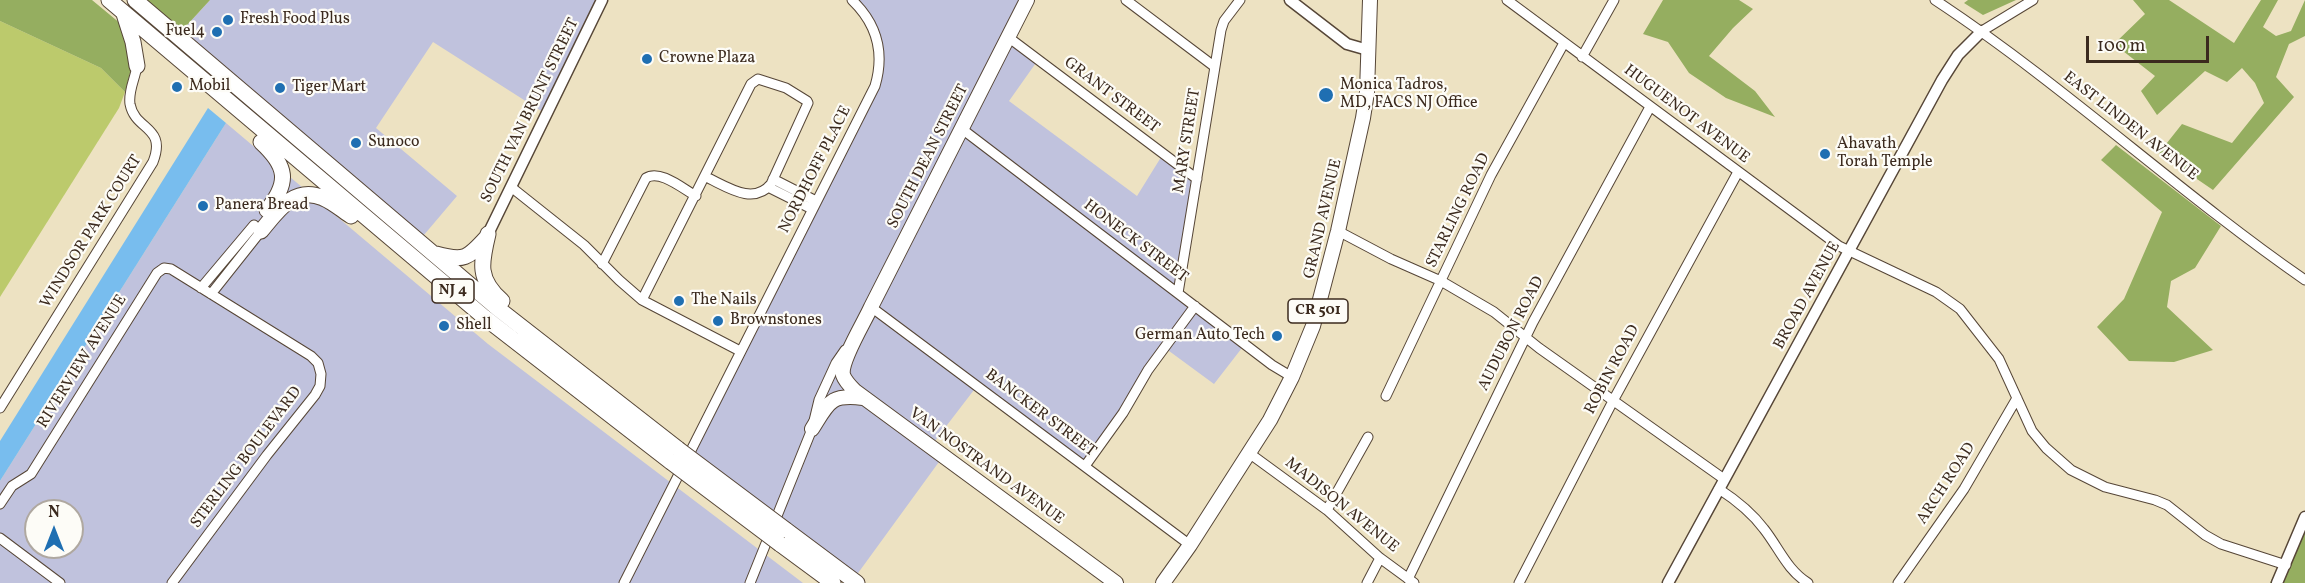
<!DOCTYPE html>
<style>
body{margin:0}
#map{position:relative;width:2305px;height:583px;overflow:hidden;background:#ede2c2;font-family:Vollkorn,serif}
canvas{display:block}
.north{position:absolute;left:24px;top:499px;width:60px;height:60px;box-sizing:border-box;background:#fdfcf7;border:2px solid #afa8a0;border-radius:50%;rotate:0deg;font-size:16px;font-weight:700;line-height:24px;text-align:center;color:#3b2a1e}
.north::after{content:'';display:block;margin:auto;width:21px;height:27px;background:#1f6fb2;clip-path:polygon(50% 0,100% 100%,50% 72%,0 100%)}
.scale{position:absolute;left:2086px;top:36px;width:123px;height:27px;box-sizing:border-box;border:3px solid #3b2a1e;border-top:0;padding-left:8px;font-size:18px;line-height:21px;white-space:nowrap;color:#3b2a1e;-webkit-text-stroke:4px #fdfcf7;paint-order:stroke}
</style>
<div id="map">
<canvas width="2305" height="583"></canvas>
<div class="north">N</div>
<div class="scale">100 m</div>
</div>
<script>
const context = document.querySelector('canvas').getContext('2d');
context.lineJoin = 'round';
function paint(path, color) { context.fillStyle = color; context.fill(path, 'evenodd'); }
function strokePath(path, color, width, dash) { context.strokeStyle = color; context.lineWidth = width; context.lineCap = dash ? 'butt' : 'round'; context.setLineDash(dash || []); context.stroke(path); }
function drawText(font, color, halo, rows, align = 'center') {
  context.font = font + ' Vollkorn,serif'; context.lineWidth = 4.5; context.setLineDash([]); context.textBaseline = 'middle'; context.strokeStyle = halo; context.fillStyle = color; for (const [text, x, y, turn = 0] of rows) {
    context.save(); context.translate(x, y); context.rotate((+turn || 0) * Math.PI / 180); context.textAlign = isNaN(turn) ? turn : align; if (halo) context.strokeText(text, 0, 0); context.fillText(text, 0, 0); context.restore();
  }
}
const industrial = new Path2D(`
 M210,0H602L546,114L433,42L376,128L457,196L418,242L177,36Z
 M852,0H1027L1008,37L1038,60L1009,101L1137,196L1163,154L1197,179L1178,293L1245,344L1214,384L1165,348L1085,466L977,386L931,446L944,455L853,580L688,457L872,93L879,50Z
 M226,123L488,344L803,583H0V481ZM36,511H72V547H36Z`);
const green = new Path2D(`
 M0,21L101,68L125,92L119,108L0,297Z`);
const forest = new Path2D(`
 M0,0H92L121,24L134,58L125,92L101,68L0,21Z
 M135,0H210L177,36Z
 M1663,0H1739L1753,9L1733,28L1709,56L1755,91L1775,117L1726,98L1689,73L1668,42L1643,34Z
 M1968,0H2016L1983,15L1964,3Z
 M2133,0H2169L2234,43L2261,0H2278L2263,27L2276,36L2291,31L2305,0V36L2289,44L2276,77L2294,97L2213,190L2159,153L2182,124L2232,143L2264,103L2255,83L2242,68L2227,82L2205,71L2157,115L2141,91L2155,76L2114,44L2145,14Z
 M2116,145L2221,226L2195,268L2171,281L2167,307L2213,350L2174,362L2129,361L2097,327L2124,299L2162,212L2101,160Z
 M2305,513V583H2270Z`);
const water = new Path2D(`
 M208,108L226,123L0,481V441Z`);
const minor = new Path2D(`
 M1126,0L1215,67
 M1507,0L1839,246L1936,292L1960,309L1999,359L2032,431L2046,448L2071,470L2105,487L2155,500L2167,505L2205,535L2221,544L2286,565
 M1935,0C2064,85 2178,192 2305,280
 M1982,31L2033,0
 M1008,37L1197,179
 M1582,57L1614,0
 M962,129L1272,365L1292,377
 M773,179L816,201
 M511,187L584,245L619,280L642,300L740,351
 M768,187L812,209
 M1338,231L1391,259L1441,281L1494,312L1539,348L1724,479
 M602,264L646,178C660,169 683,189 696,196
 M201,288L254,225
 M1178,293L1221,30L1224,21L1240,0
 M211,294L261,231
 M642,300L751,84L758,79L786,88L807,101L808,103L771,184C753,206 726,186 706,177
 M871,307L1190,545
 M1386,396L1491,175L1564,43
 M0,408L153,162C167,126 135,131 130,104C128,91 135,79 137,66
 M1249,453L1327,510L1380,558L1414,583
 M1085,466L1123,413L1148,370L1195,306
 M1719,489C1736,500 1752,513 1764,529C1779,548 1787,570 1808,583
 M0,504L12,486L31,474L157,273L164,268L171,269L311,356L318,363L321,374L320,386L315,395L267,455L172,583
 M1327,510L1368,437
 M0,538L60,583
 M1408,579L1533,322L1650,107
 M624,583L875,86C885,52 877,24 852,0
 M750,583L812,429L819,400L836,363L845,350
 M1367,583L1380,558
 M1519,583L1614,399L1738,172
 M1898,583L1964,489L2017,398`);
const tertiary = new Path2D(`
 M1290,0L1347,44L1368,50
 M488,234L602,0
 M1668,583L1942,80L1958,55L1982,31
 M2277,583L2305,517`);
const primary = new Path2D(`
 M1027,0L871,307C865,321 840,361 843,375C845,381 850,386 855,391L1116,583
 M812,429C829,402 830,394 863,398
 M1163,583L1190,545L1270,420L1292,377L1313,326L1338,231L1363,118L1367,92L1370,0`);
const trunk = new Path2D(`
 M109,0L484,317L671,462
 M135,0L496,307L678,449
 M124,14L133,42L137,66
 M261,142C287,166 290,182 267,210
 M261,231C277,212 294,185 323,198C333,202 342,210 351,216
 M488,234C481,263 477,279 502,301
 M436,254C465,262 468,258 487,237
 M786,530L857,583
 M780,544L833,583`);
const trunkBridge = new Path2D(`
 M678,449L786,530
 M671,462L780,544`);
const markers = [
 [228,20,6,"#1f6fb2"],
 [217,32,6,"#1f6fb2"],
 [647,59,6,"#1f6fb2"],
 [177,87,6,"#1f6fb2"],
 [280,88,6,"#1f6fb2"],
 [1326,95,8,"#1f6fb2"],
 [356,143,6,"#1f6fb2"],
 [1825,154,6,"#1f6fb2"],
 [203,206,6,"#1f6fb2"],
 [679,301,6,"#1f6fb2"],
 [718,321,6,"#1f6fb2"],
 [444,326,6,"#1f6fb2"],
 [1277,336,6,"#1f6fb2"]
];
const shields = [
 [453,291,42],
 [1318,311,60]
];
const shieldNames = [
 ["NJ 4",453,291],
 ["CR 501",1318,311]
];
const poiNames = [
 ["Fresh Food Plus",240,20],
 ["Fuel4",205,32,"right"],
 ["Crowne Plaza",659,59],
 ["Monica Tadros,",1340,86],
 ["MD, FACS NJ Office",1340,104],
 ["Mobil",189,87],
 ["Tiger Mart",292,88],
 ["Sunoco",368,143],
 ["Ahavath",1837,145],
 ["Torah Temple",1837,163],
 ["Panera Bread",215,206],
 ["The Nails",691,301],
 ["Brownstones",730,321],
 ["Shell",456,326],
 ["German Auto Tech",1265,336,"right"]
];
const streetNames = [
 ["GRANT STREET",1111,96,37],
 ["SOUTH VAN BRUNT STREET",531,111,-64],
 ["HUGUENOT AVENUE",1686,115,37],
 ["EAST LINDEN AVENUE",2130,127,38],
 ["MARY STREET",1188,141,-81],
 ["SOUTH DEAN STREET",929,157,-63],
 ["NORDHOFF PLACE",816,170,-63],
 ["STARLING ROAD",1459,211,-64],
 ["GRAND AVENUE",1324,219,-77],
 ["WINDSOR PARK COURT",92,232,-58],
 ["HONECK STREET",1135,242,37],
 ["BROAD AVENUE",1808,296,-61],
 ["AUDUBON ROAD",1512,334,-63],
 ["RIVERVIEW AVENUE",83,362,-58],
 ["ROBIN ROAD",1613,370,-62],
 ["BANCKER STREET",1040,414,37],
 ["STERLING BOULEVARD",247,458,-53],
 ["VAN NOSTRAND AVENUE",986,467,36],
 ["ARCH ROAD",1947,484,-57],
 ["MADISON AVENUE",1341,506,39]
];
paint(industrial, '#c0c2dd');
paint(green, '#bcca6c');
paint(forest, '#95ae60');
paint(water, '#78bdee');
strokePath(minor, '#564637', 11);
strokePath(tertiary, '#564637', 13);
strokePath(primary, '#564637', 16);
strokePath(trunk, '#564637', 17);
strokePath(minor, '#fff', 9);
strokePath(tertiary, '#fff', 10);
strokePath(primary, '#fff', 14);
strokePath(trunk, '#fff', 15);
strokePath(trunkBridge, '#564637', 17, []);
strokePath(trunkBridge, '#fff', 15);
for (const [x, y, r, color] of markers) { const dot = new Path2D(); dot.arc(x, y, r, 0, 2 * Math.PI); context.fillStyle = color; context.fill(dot); strokePath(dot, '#fdfcf7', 2); }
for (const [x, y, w] of shields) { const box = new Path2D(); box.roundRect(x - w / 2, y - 12, w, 24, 4.5); context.fillStyle = '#fdfcf7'; context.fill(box); strokePath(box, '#3b2a1e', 1.5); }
drawText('bold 15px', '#3b2a1e', null, shieldNames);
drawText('16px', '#3b2a1e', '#fdfcf7', poiNames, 'left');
drawText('16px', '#3b2a1e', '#fdfcf7', streetNames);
</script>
